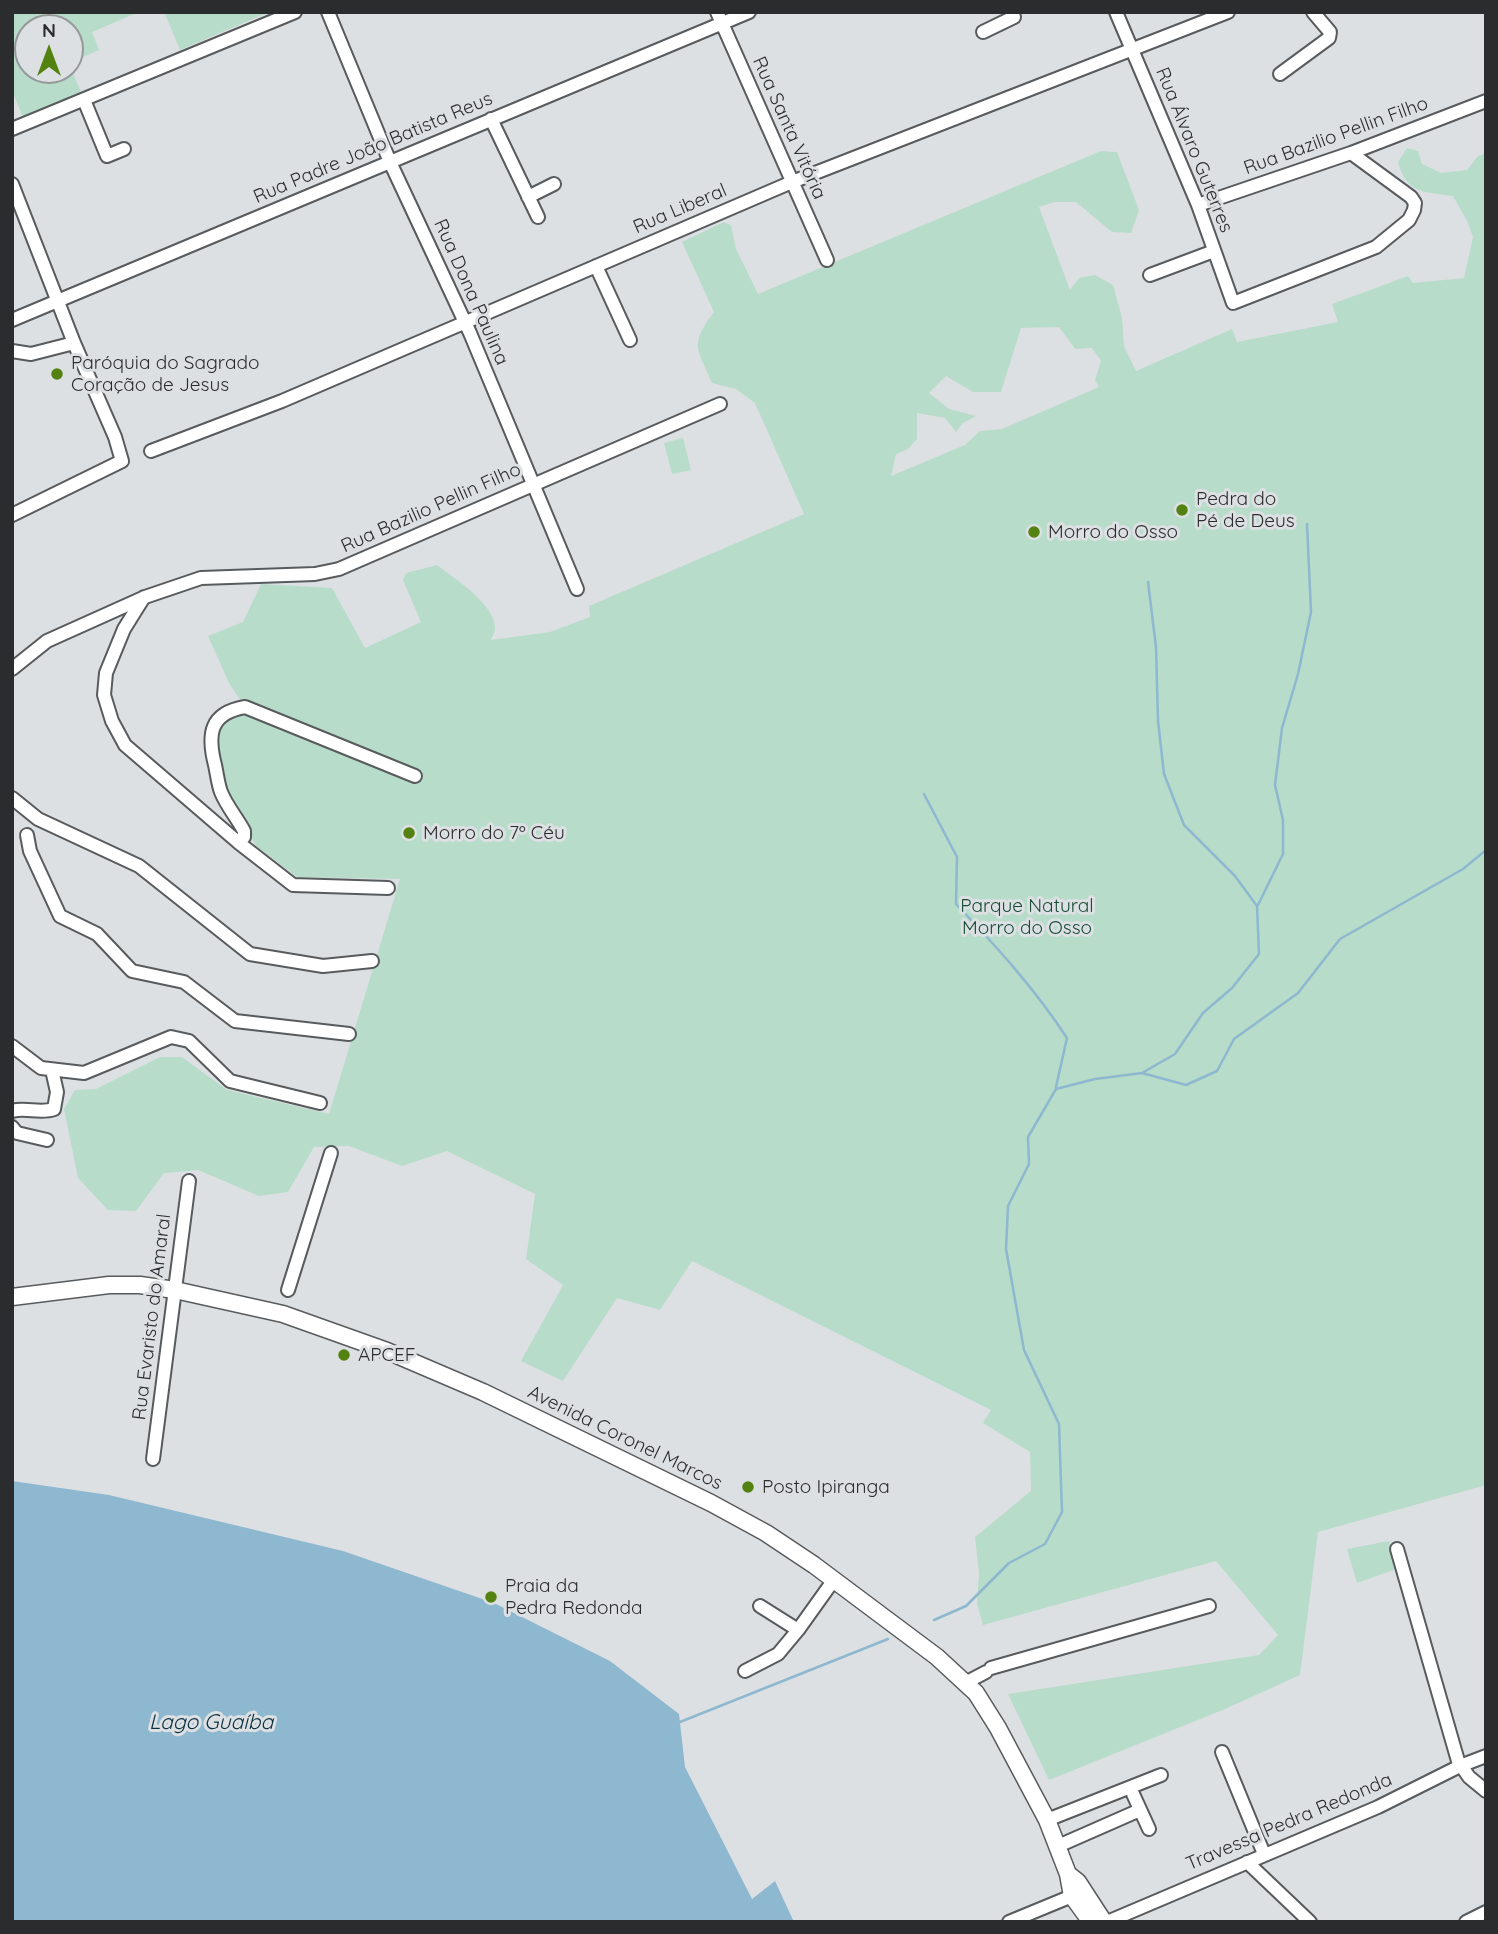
<!DOCTYPE html>
<meta charset="utf-8">
<style>
body{margin:0}
#map{position:relative;width:1498px;height:1934px;overflow:hidden;background:#dde0e3;font-family:Quicksand,sans-serif}
canvas{display:block}
.frame{position:absolute;inset:0;border:14px solid #2b2c2d;pointer-events:none}
.north{position:absolute;left:14px;top:14px;width:70px;height:70px;box-sizing:border-box;background:#dde0e3;border:2px solid #96989a;border-radius:50%;rotate:0deg;font-size:19px;font-weight:700;line-height:28px;text-align:center;color:#2b2c2d}
.north::after{content:'';display:block;margin:auto;width:24px;height:32px;background:#538210;clip-path:polygon(50% 0,100% 100%,50% 72%,0 100%)}
</style>
<div id="map">
<canvas width="1498" height="1934"></canvas>
<div class="frame"></div>
<div class="north">N</div>
</div>
<script>
const context = document.querySelector('canvas').getContext('2d');
context.lineJoin = 'round';
function paint(path, color) { context.fillStyle = color; context.fill(path, 'evenodd'); }
function strokePath(path, color, width, dash) { context.strokeStyle = color; context.lineWidth = width; context.lineCap = dash ? 'butt' : 'round'; context.setLineDash(dash || []); context.stroke(path); }
function drawText(font, color, halo, rows, align = 'center') {
  context.font = font + ' Quicksand,sans-serif'; context.lineWidth = 6; context.setLineDash([]); context.textBaseline = 'middle'; context.strokeStyle = halo; context.fillStyle = color; for (const [text, x, y, turn = 0] of rows) {
    context.save(); context.translate(x, y); context.rotate((+turn || 0) * Math.PI / 180); context.textAlign = isNaN(turn) ? turn : align; if (halo) context.strokeText(text, 0, 0); context.fillText(text, 0, 0); context.restore();
  }
}
const green = new Path2D(`
 M12,12H139L92,32L99,50L70,63V28H28V70H70V67L81,92L23,117L12,91Z
 M164,12H269L180,50Z
 M1407,148L1418,151L1422,164L1441,173L1467,170L1478,156L1486,153V1485L1318,1532L1300,1675L1225,1709L1049,1780L1008,1694L1259,1655L1278,1635L1216,1561L983,1625L977,1604L979,1573L975,1537L1031,1491L1030,1452L983,1423L991,1410L692,1261L660,1310L617,1298L563,1381L521,1361L563,1285L526,1259L535,1194L447,1151L402,1166L349,1146L314,1147L288,1192L259,1196L198,1170L164,1173L136,1211L108,1210L78,1178L64,1109L75,1090L96,1089L160,1057H182L227,1090L329,1114L400,879L297,877L255,845L241,811L225,795L212,741L218,723L245,707L229,683L208,636L243,622L261,584L332,588L365,648L421,622L403,580L406,573L437,565C454,578 497,605 495,630C494,634 492,637 491,640L550,632L590,617L589,606L804,514L755,403L736,389L712,383C697,348 689,345 714,312L682,242L724,222L731,225L736,249L758,294L1101,151L1117,152L1139,210L1131,233L1112,232L1076,202H1054L1039,207L1070,290L1079,278L1095,275L1113,285L1122,318L1124,346L1136,371L1232,329L1237,342L1338,322L1332,304L1408,276L1413,283L1464,278L1473,237L1467,221L1453,196C1425,192 1406,194 1398,162ZM1059,327L1075,349L1092,348L1101,361L1095,380L1099,387L1002,429L980,431L965,445L891,476L896,454L908,449L917,439V413L945,418L956,432L963,423L976,416L949,409L929,393L946,376L973,392H1001L1021,328Z
 M683,438L691,470L672,474L664,443Z
 M1389,1541L1396,1569L1357,1583L1347,1549Z`);
const water = new Path2D(`
 M12,1481L109,1495L343,1551L494,1603L610,1661L679,1714L685,1767L752,1899L775,1881L794,1922H12Z`);
const stream = new Path2D(`
 M924,794L957,857L956,904C996,946 1035,989 1067,1038L1056,1087
 M1258,905L1283,854V820L1275,785L1282,728L1298,674L1311,612L1307,524
 M1142,1073L1186,1085L1217,1071L1234,1039L1298,993L1340,939L1463,869L1486,850
 M934,1620L966,1606L1009,1563L1045,1544L1062,1512L1059,1424L1024,1350L1006,1249L1008,1206L1029,1164L1028,1137L1056,1089L1095,1079L1142,1073L1175,1054L1203,1013L1232,988L1259,954L1257,906L1235,876L1184,825L1164,774L1158,721L1156,647L1148,582
 M680,1722L888,1639`);
const minor = new Path2D(`
 M328,12L390,162L470,333L577,589
 M717,12L827,260
 M1116,12L1198,205L1233,303L1376,247L1409,220L1414,210L1415,203L1411,197L1351,153
 M983,32L1014,17L1012,12
 M1280,74L1329,38L1330,32L1313,12
 M84,100L107,156L124,149
 M491,119L538,217
 M12,129L295,12
 M12,184L74,343L115,437L122,461L12,515
 M528,197L554,184
 M1198,205L1351,153L1486,101
 M596,266L630,340
 M1150,275L1214,251
 M12,320L749,12
 M12,351L31,354L74,343
 M151,451L282,401L792,182L1228,12
 M144,597L124,629L106,673L104,695L112,721L125,745L239,843L293,885L388,888
 M12,669L47,641L145,597L201,578L315,574L339,569L720,404
 M12,798L38,819L139,866L250,954L323,966L372,961
 M27,835L30,851L60,916L97,934L132,971L184,982L235,1021L349,1034
 M239,843L244,837V831C237,818 226,805 221,792C218,784 217,774 215,765C207,734 210,713 245,707L415,776
 M12,1046L41,1068L84,1073L171,1037L189,1041L230,1081L320,1103
 M12,1111C26,1107 40,1114 54,1109L57,1092L52,1070
 M12,1127L17,1133L47,1140
 M288,1290L331,1153
 M153,1459L189,1181
 M1397,1549L1458,1761L1469,1777L1486,1791
 M760,1606L798,1630
 M991,1668L1209,1606
 M745,1671L778,1654L798,1630L833,1581
 M967,1682L986,1672
 M1222,1752L1264,1854
 M1133,1794L1149,1829
 M1047,1820L1161,1775
 M1058,1846L1140,1810
 M1247,1862L1310,1922
 M1009,1922L1072,1896
 M1107,1922L1378,1807L1460,1766L1486,1756
 M1466,1922L1486,1912`);
const major = new Path2D(`
 M12,1297L109,1285H140L175,1290L283,1314L387,1351L483,1392L711,1503L766,1533L814,1565L937,1657L976,1693L998,1728L1047,1820L1068,1874L1072,1896L1091,1922
 M1068,1874L1078,1882L1104,1922`);
const markers = [
 [57,374,7,"#538210"],
 [1182,510,7,"#538210"],
 [1034,532,7,"#538210"],
 [409,833,7,"#538210"],
 [344,1355,7,"#538210"],
 [748,1487,7,"#538210"],
 [491,1597,7,"#538210"]
];
const streetNames = [
 ["Rua Santa Vitória",789,128,66],
 ["Rua Bazilio Pellin Filho",1336,136,-20],
 ["Rua Padre João Batista Reus",373,148,-23],
 ["Rua Álvaro Guterres",1194,150,68],
 ["Rua Liberal",680,209,-23],
 ["Rua Dona Paulina",471,292,66],
 ["Rua Bazilio Pellin Filho",431,508,-24],
 ["Rua Evaristo do Amaral",152,1317,-83],
 ["Avenida Coronel Marcos",625,1438,26],
 ["Travessa Pedra Redonda",1289,1822,-23]
];
const poiNames = [
 ["Paróquia do Sagrado",71,363],
 ["Coração de Jesus",71,385],
 ["Pedra do",1196,499],
 ["Pé de Deus",1196,521],
 ["Morro do Osso",1048,532],
 ["Morro do 7º Céu",423,833],
 ["APCEF",358,1355],
 ["Posto Ipiranga",762,1487],
 ["Praia da",505,1586],
 ["Pedra Redonda",505,1608]
];
const parkNames = [
 ["Parque Natural",1027,906],
 ["Morro do Osso",1027,928]
];
const waterNames = [
 ["Lago Guaíba",211,1723]
];
paint(green, '#b7dcc9');
paint(water, '#8eb8d0');
strokePath(stream, '#8eb8d0', 2.5);
strokePath(minor, '#585b5d', 16);
strokePath(major, '#585b5d', 19);
strokePath(minor, '#fff', 12);
strokePath(major, '#fff', 16);
for (const [x, y, r, color] of markers) { const dot = new Path2D(); dot.arc(x, y, r, 0, 2 * Math.PI); context.fillStyle = color; context.fill(dot); strokePath(dot, '#dde0e3', 2.5); }
drawText('19px', '#2b2c2d', '#dde0e3', streetNames);
drawText('19px', '#2b2c2d', '#dde0e3', poiNames, 'left');
drawText('19px', '#164d36', '#dde0e3', parkNames);
drawText('italic 21px', '#0c3143', '#dde0e3', waterNames);
</script>
